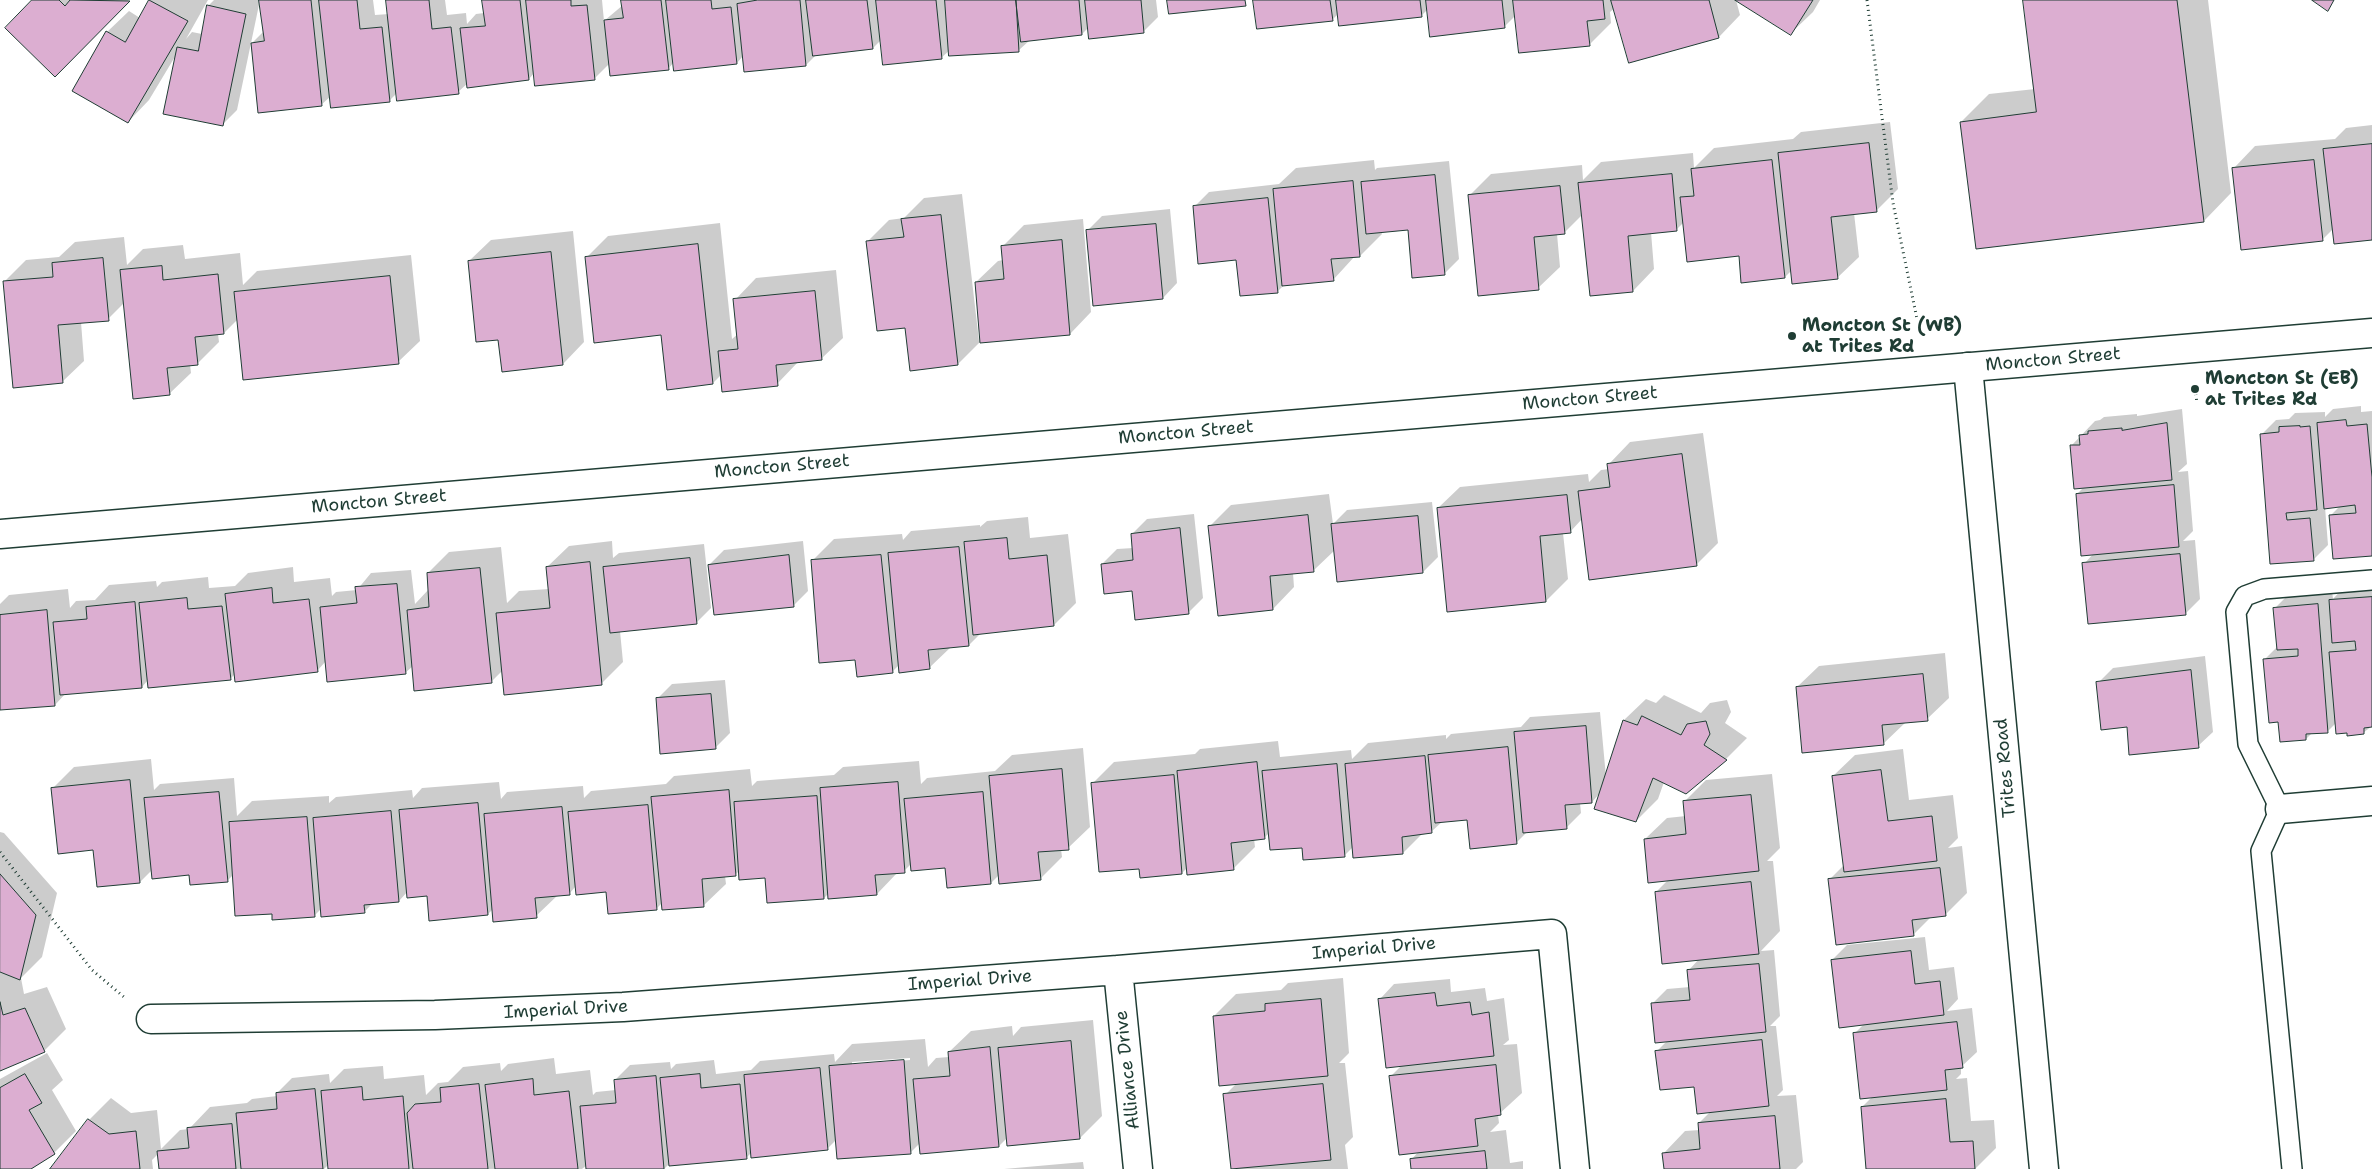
<!DOCTYPE html>
<style>
body{margin:0}
canvas{display:block;background:#fff}
</style>
<canvas width="2372" height="1169"></canvas>
<script>
const context = document.querySelector('canvas').getContext('2d');
context.lineJoin = 'round';
function paint(path, color) { context.fillStyle = color; context.fill(path, 'evenodd'); }
function strokePath(path, color, width, dash) { context.strokeStyle = color; context.lineWidth = width; context.lineCap = dash ? 'butt' : 'round'; context.setLineDash(dash || []); context.stroke(path); }
function drawText(font, color, halo, rows, align = 'center') {
  context.font = font + ' "Shantell Sans",sans-serif'; context.lineWidth = 4; context.setLineDash([]); context.textBaseline = 'middle'; context.strokeStyle = halo; context.fillStyle = color; for (const [text, x, y, turn = 0] of rows) {
    context.save(); context.translate(x, y); context.rotate((+turn || 0) * Math.PI / 180); context.textAlign = isNaN(turn) ? turn : align; if (halo) context.strokeText(text, 0, 0); context.fillText(text, 0, 0); context.restore();
  }
}
const shadow = new Path2D(`
 M34,0H129L55,75Z
 M151,0H208L186,39L192,32L202,34L208,6L214,0H260L237,110L222,125L176,55L149,100L128,122L107,32L129,11L140,18Z
 M261,0H373L375,15L389,14L387,0H445L447,15L466,13L467,24L476,14L484,13L483,0H602L604,21L623,5L622,0H1156L1158,17L1143,32L1089,27L1082,34L1030,40L1019,50H950L941,58L882,39L873,48L816,55L806,65L745,71L743,56L737,63L674,62L668,69L610,63L594,79L535,72L529,79L468,83L458,92H398L390,100L331,96L321,105L252,43L264,31Z
 M1255,0H1736L1740,15L1719,37L1630,62L1615,8L1610,12L1611,23L1590,44L1516,15L1504,27L1428,9L1421,16L1339,13L1332,20Z
 M1738,0H1820L1813,12L1791,33Z
 M2024,0H2208L2231,193L2204,221L1961,122L1989,94L2035,89Z
 M1890,122L1898,189L1876,211L1854,213L1859,257L1837,278L1792,270L1785,277L1740,255L1684,222L1677,229L1651,232L1654,269L1633,291L1583,214L1564,233L1557,234L1560,267L1538,288L1469,196L1491,174L1582,165L1583,180L1601,162L1693,153L1694,168L1714,148L1793,139L1801,132Z
 M2372,125V238L2333,229L2322,240L2234,168L2255,146L2335,139L2346,128Z
 M1374,160L1375,170L1377,168L1449,161L1459,259L1444,274L1409,229L1381,231L1382,234L1360,256H1355L1333,280L1284,285L1277,292L1238,259L1194,207L1209,192L1279,184L1296,168Z
 M962,194L979,341L981,340L976,282L998,261L1003,260L1002,247L1024,225L1083,219L1091,312L1070,334L980,342L958,364L906,327L868,241L889,220L904,218L924,198Z
 M1170,209L1177,283L1163,298L1087,231L1102,216Z
 M720,223L732,339L738,334L735,300L756,278L836,270L843,338L821,359L799,361L777,384L722,374L713,383L586,258L608,236Z
 M573,231L584,342L563,364L500,338L469,261L491,240Z
 M124,237L127,265L143,249L183,245L185,259L240,253L243,285L257,271L411,255L420,341L398,362L238,319L224,333L218,334L219,342L197,364H190L191,373L169,394L124,303L108,319L81,322L84,361L62,382L4,282L26,260L59,257L75,242Z
 M2361,406V412L2372,411V555L2330,516L2340,506L2325,507L2328,545L2313,560L2271,563L2261,435L2276,420L2289,419L2295,413L2325,412V417L2333,409Z
 M2182,409L2187,464L2178,472L2188,471L2193,531L2183,541L2195,540L2200,599L2185,614L2084,564L2094,553L2077,494L2085,486L2071,446L2095,421L2100,420L2104,417L2137,414V416Z
 M1703,433L1718,543L1696,565L1582,519L1570,532L1563,533L1568,579L1546,601L1448,611L1438,508L1460,487L1588,474L1589,482L1601,470L1609,469V464L1630,442Z
 M1329,494L1333,524L1347,510L1432,502L1438,557L1423,572L1335,550L1314,570L1293,573L1294,587L1273,609L1209,527L1231,505Z
 M1194,514L1203,598L1188,613L1102,564L1117,549L1133,548L1132,534L1147,519Z
 M1028,517L1030,538L1068,534L1076,603L1054,625L981,633L969,645L951,647L929,668L900,664L892,672L856,659L812,561L834,539L902,534L903,540L911,531L980,525V527L987,521Z
 M612,541L613,558L619,553L704,544L711,608L696,623L620,631L623,662L601,684L503,670L491,682L413,666L405,673L326,661L317,671L235,674L230,679L148,680L142,687L66,693L55,705L0,709V604L9,595L68,589L70,608L76,601L95,600L109,585L156,581L157,587L162,582L208,577L209,588L235,586L248,573L293,567L294,582L330,578L332,596L336,592L357,590L371,573L411,570L415,604L429,589L428,573L449,552L501,547L507,603L519,591L549,589L547,567L569,546Z
 M803,541L808,591L793,606L709,565L724,550Z
 M2372,584V726L2363,733L2336,723L2328,731L2312,733L2306,739L2279,721L2265,659L2278,646L2275,608L2290,593L2332,590L2333,599L2345,586Z
 M1945,653L1949,698L1927,719L1906,722L1883,744L1797,687L1819,666Z
 M2205,656L2213,732L2198,746L2098,683L2113,668Z
 M725,680L730,733L715,748L657,699L672,684Z
 M1664,695L1701,713L1710,703L1727,700L1731,712L1725,723L1747,738L1726,759L1664,782L1658,799L1636,821L1600,793L1592,802L1580,803L1581,813L1566,828L1528,831L1517,842L1469,819L1443,821L1431,832L1423,833L1403,853L1353,847L1345,855L1303,846L1269,833L1264,838L1254,839L1255,847L1233,869L1188,867L1182,873L1141,877L1140,867L1093,783L1114,762L1195,754L1200,749L1278,741L1280,757L1351,750L1352,759L1368,743L1446,735V739L1451,734L1521,727L1530,717L1600,712L1606,777L1624,720L1646,699L1656,703Z
 M1083,748L1090,827L1068,848L1061,849L1062,857L1040,879L999,875L991,883L946,867L911,864L904,871L898,872L877,894L829,893L824,898L766,876L740,870L735,875L725,876L726,884L704,905L663,902L657,908L608,890L576,886L569,894L558,895L536,916L493,909L488,914L428,894L408,891L399,901L373,903L364,912L322,908L314,916L273,913L234,874L227,881L152,870L140,882L94,849L52,789L74,767L151,759L154,790L160,784L234,778L237,816L252,801L329,796V803L336,797L412,790L413,798L422,788L499,782L501,799L507,792L583,786L584,798L591,791L666,784L674,776L750,769L752,786L757,781L834,775L843,767L919,761L921,784L927,778L995,771L1012,755Z
 M1903,749L1909,800L1953,795L1958,838L1948,848L1962,846L1967,893L1945,915L1932,916L1913,935L1829,880L1844,865L1833,776L1855,755Z
 M1772,774L1780,848L1767,861H1773L1780,931L1761,951L1774,950L1780,1016L1770,1026H1776L1783,1090L1777,1096L1796,1095L1803,1162L1796,1169H1665L1664,1153L1685,1131L1700,1130L1699,1123L1711,1111L1695,1085L1657,1051L1668,1040L1653,1003L1667,989L1690,987L1688,971L1699,959L1656,892L1669,879L1645,839L1667,818L1686,816L1684,802L1706,780Z
 M0,832L4,833L57,893L42,957L21,978L24,994L47,987L66,1029L44,1051L0,1070Z
 M1925,937L1929,970L1954,967L1958,999L1947,1011L1972,1008L1977,1052L1961,1067V1074L1956,1079L1967,1078L1971,1121L1994,1120L1996,1148L1975,1169H1868L1862,1107L1873,1096L1854,1034L1865,1023L1832,960L1847,945Z
 M1343,978L1349,1053L1339,1063H1345L1353,1137L1345,1145L1348,1169H1232L1225,1095L1236,1084L1214,1016L1236,994L1281,990L1288,983Z
 M1450,979L1451,992L1485,988L1487,1001L1504,998L1509,1040L1503,1045L1517,1044L1522,1093L1498,1115L1499,1123L1490,1132L1506,1130L1510,1163L1523,1161V1169H1412L1411,1160L1419,1151L1391,1076L1402,1065L1380,999L1394,984Z
 M1093,1020L1102,1116L1080,1138L1008,1137L999,1146L920,1143L911,1152L838,1158L836,1140L827,1149L752,1152L747,1157L668,1165L664,1169H587V1165L582,1169H330L329,1164L324,1169H160L159,1153L152,1160L153,1169H52L89,1120L111,1098L131,1113L157,1110L161,1149L180,1130L189,1129L210,1107L247,1103L252,1099L277,1096V1093L292,1078L329,1074L330,1083L344,1069L383,1066L384,1079L424,1075L426,1095L438,1083L448,1082L463,1067L500,1063L501,1071L508,1064L554,1058L556,1074L590,1070L593,1095L596,1092L616,1090L615,1080L630,1065L670,1062L671,1069L676,1064L714,1060L716,1074L751,1070L760,1061L834,1054L835,1062L852,1044L925,1039L928,1067L936,1058L949,1057V1052L971,1031L1012,1026L1013,1036L1021,1027ZM910,1058V1060L852,1065V1062Z
 M47,1053L63,1080L52,1090L76,1131L54,1153L29,1169H0V1079Z
 M1083,1162L1084,1169H1004Z`);
const building = new Path2D(`
 M32,0H59L65,6L70,0L130,1L55,77L5,28Z
 M149,0L188,21L128,123L72,91L106,31L125,42Z
 M259,0H311L322,106L258,113L251,43L264,41Z
 M319,0H357L360,29L382,27L390,102L331,108Z
 M386,0H429L432,29L451,27L459,94L397,101Z
 M482,0H520L529,80L467,88L460,28L485,26Z
 M526,0H571V6L587,5L595,80L535,86Z
 M621,0H661L669,70L610,76L604,20L623,18Z
 M666,0H711L712,9L731,7L737,64L674,71Z
 M758,0H800L806,66L744,72L737,4Z
 M806,0H867L873,49L813,56Z
 M876,0H936L942,59L883,65Z
 M945,0H1016L1019,52L949,56Z
 M1016,0H1079L1082,35L1021,42Z
 M1085,0H1141L1144,33L1089,39Z
 M1167,0H1245L1246,6L1169,14Z
 M1253,0H1330L1333,21L1257,29Z
 M1336,0H1420L1422,17L1339,26Z
 M1426,0H1502L1505,28L1430,37Z
 M1513,0H1603L1605,19L1587,21L1590,46L1519,53Z
 M1611,0H1709L1719,38L1629,63Z
 M1735,0H1813L1791,35Z
 M2023,0H2177L2204,222L1976,249L1960,122L2036,112Z
 M2312,0H2334L2328,11Z
 M207,5L246,14L223,126L163,114L177,47L198,51Z
 M1869,143L1877,212L1831,217L1838,279L1792,284L1778,153Z
 M2372,144V240L2334,244L2323,149Z
 M1772,160L1785,278L1741,283L1739,256L1687,262L1680,197L1694,196L1691,169Z
 M2314,160L2323,241L2241,250L2232,168Z
 M1672,174L1677,231L1628,236L1633,292L1590,296L1578,183Z
 M1435,175L1445,275L1412,278L1408,230L1366,234L1361,182Z
 M1353,181L1360,257L1331,259L1334,281L1282,286L1273,189Z
 M1560,186L1565,234L1534,237L1539,290L1478,296L1468,195Z
 M1268,198L1278,293L1240,296L1236,260L1198,264L1193,206Z
 M941,215L958,365L910,371L905,328L877,331L866,241L904,237L901,219Z
 M1156,224L1163,299L1093,306L1086,230Z
 M1062,240L1070,335L980,343L975,282L1004,279L1001,246Z
 M698,244L713,384L667,390L661,335L594,343L585,257Z
 M551,252L563,365L502,372L498,340L476,342L468,261Z
 M103,258L109,321L58,325L63,383L13,388L3,281L53,277L52,263Z
 M162,266L163,280L218,274L224,334L195,337L198,365L167,368L170,395L133,399L120,270Z
 M390,276L399,364L243,380L234,292Z
 M815,291L822,360L776,365L778,386L722,392L718,351L738,349L733,299Z
 M2346,420L2347,426L2367,424L2372,477V556L2333,559L2329,515L2356,513L2355,505L2324,509L2317,423Z
 M2167,423L2172,480L2074,489L2070,445H2080L2079,435L2088,434V431L2122,428V430Z
 M2300,426V427L2310,426L2317,510L2286,513L2287,520L2310,518L2314,561L2270,564L2260,434L2279,432V427Z
 M1682,454L1697,566L1589,580L1578,491L1610,487L1607,464Z
 M2174,485L2179,547L2081,556L2076,494Z
 M1567,495L1571,533L1540,536L1546,602L1447,612L1437,508Z
 M1308,515L1314,572L1270,576L1273,610L1218,616L1208,526Z
 M1418,516L1423,573L1337,582L1331,524Z
 M1180,528L1189,614L1135,620L1132,591L1104,594L1101,564L1133,560L1131,534Z
 M1007,538L1009,559L1047,555L1054,626L973,635L964,542Z
 M959,547L969,646L928,650L930,669L899,673L888,553Z
 M2180,554L2186,615L2088,624L2082,563Z
 M789,555L794,607L714,615L708,565Z
 M881,555L893,673L857,677L855,660L819,663L811,560Z
 M690,558L697,624L610,633L603,567Z
 M590,562L602,685L504,695L496,613L550,608L546,567Z
 M480,568L492,683L414,691L407,610L429,607L427,573Z
 M397,584L406,674L327,682L320,607L357,603L355,587Z
 M272,588L273,603L309,599L318,672L235,682L225,594Z
 M2372,597V727L2364,728V734L2347,736V733L2336,734L2329,652L2356,650L2355,641L2332,643L2329,600Z
 M187,598L188,609L222,606L231,680L148,688L139,603Z
 M135,602L142,688L60,695L53,622L87,619L86,607Z
 M2318,604L2328,733L2306,734V740L2280,742L2278,722L2269,723L2263,659L2298,656V649L2277,650L2273,608Z
 M47,610L55,706L0,710V615Z
 M2191,670L2199,748L2129,755L2127,727L2101,730L2096,682Z
 M1923,674L1928,721L1882,725L1884,745L1802,753L1796,687Z
 M711,694L716,749L660,754L656,698Z
 M1642,716L1681,735L1687,724L1706,721L1710,734L1704,745L1727,760L1686,794L1653,778L1636,822L1594,809L1623,720L1637,725Z
 M1586,726L1592,803L1565,805L1567,829L1523,833L1514,732Z
 M1508,747L1517,844L1470,849L1467,820L1435,823L1428,755Z
 M1425,756L1432,833L1402,837L1403,854L1353,858L1345,764Z
 M1257,762L1265,839L1231,843L1234,870L1187,875L1177,771Z
 M1337,764L1345,857L1303,860L1302,848L1270,850L1262,771Z
 M1062,769L1069,850L1038,852L1041,880L999,884L989,776Z
 M1881,770L1888,821L1932,816L1937,861L1844,872L1832,776Z
 M1174,775L1182,874L1140,878L1139,869L1099,872L1091,783Z
 M130,780L140,883L97,887L93,850L58,854L51,788Z
 M898,782L905,873L875,875L877,895L828,899L820,788Z
 M729,790L736,876L702,879L704,907L662,910L651,797Z
 M219,792L228,882L190,885L189,875L152,879L144,798Z
 M983,792L991,884L947,888L945,868L911,871L904,799Z
 M1751,795L1759,871L1648,883L1644,839L1686,834L1683,801Z
 M817,796L824,899L767,903L765,878L739,880L734,802Z
 M478,803L488,915L429,921L427,896L407,898L399,810Z
 M648,805L657,910L608,914L606,892L576,895L568,812Z
 M562,807L570,895L535,898L537,918L493,922L484,814Z
 M391,811L399,902L364,905L365,913L321,917L313,818Z
 M307,817L315,917L272,920V914L235,916L229,822Z
 M1940,868L1946,916L1912,920L1914,936L1836,945L1828,879Z
 M0,874L36,915L20,980L0,972Z
 M1751,882L1759,954L1662,964L1655,892Z
 M1911,951L1915,984L1940,981L1944,1015L1839,1028L1831,960Z
 M1759,964L1766,1032L1655,1043L1651,1003L1690,1000L1687,970Z
 M1435,993L1437,1006L1470,1002L1472,1015L1489,1012L1494,1056L1386,1068L1378,999Z
 M1321,999L1328,1076L1219,1086L1213,1016L1265,1011V1004Z
 M0,1002L3,1015L25,1008L45,1052L0,1071Z
 M1957,1022L1963,1068L1945,1070L1947,1090L1860,1099L1853,1033Z
 M1762,1040L1769,1106L1697,1114L1694,1087L1660,1090L1655,1051Z
 M1071,1041L1080,1139L1007,1146L998,1048Z
 M990,1047L999,1147L920,1154L913,1079L950,1076L948,1052Z
 M904,1060L911,1154L837,1159L829,1066Z
 M1496,1065L1501,1115L1475,1119L1478,1146L1399,1155L1389,1076Z
 M820,1068L828,1150L751,1158L744,1075Z
 M25,1074L42,1103L29,1110L55,1154L31,1169H0V1088Z
 M700,1074L701,1088L740,1084L747,1159L669,1166L660,1078Z
 M656,1076L664,1169H586L580,1106L616,1103L614,1080Z
 M533,1079L534,1095L569,1091L578,1169H495L485,1085Z
 M479,1084L488,1169H413L407,1113L415,1104L441,1102L440,1088Z
 M1323,1084L1331,1160L1231,1169L1223,1094Z
 M362,1087L363,1100L403,1096L409,1169H328L321,1091Z
 M315,1089L323,1169H241L236,1113L277,1109L276,1093Z
 M1946,1099L1950,1142L1973,1141L1975,1169H1866L1861,1107Z
 M1775,1116L1780,1169H1664L1662,1153L1700,1149L1698,1123Z
 M88,1119L109,1134L136,1131L140,1169H50Z
 M232,1124L236,1169H159L157,1151L189,1148L187,1128Z
 M1485,1151L1487,1169H1411L1410,1159Z`);
const path = new Path2D(`
 M1867,0L1893,203L1917,319
 M2195,389L2197,403
 M0,852L92,970L124,997`);
const lane = new Path2D(`
 M2292,1169L2261,851L2280,809L2248,744L2236,612L2245,596L2264,589L2372,580`);
const street = new Path2D(`
 M1968,367L2044,1169
 M2280,809L2372,801
 M1118,970L1138,1169
 M151,1019L435,1015L623,1007L1118,970L1552,934L1575,1169`);
const secondary = new Path2D(`
 M0,534L2372,333`);
const markers = [
 [1792,336,5,"#1f3d34"],
 [2195,389,5,"#1f3d34"]
];
const poiNames = [
 ["Moncton St (WB)",1802,326],
 ["at Trites Rd",1802,347],
 ["Moncton St (EB)",2205,379],
 ["at Trites Rd",2205,400]
];
const streetNames = [
 ["Moncton Street",2053,360,-5],
 ["Moncton Street",1590,399,-5],
 ["Moncton Street",1186,433,-5],
 ["Moncton Street",782,467,-5],
 ["Moncton Street",379,502,-5],
 ["Trites Road",2006,768,-95],
 ["Imperial Drive",1374,949,-5],
 ["Imperial Drive",970,981,-4],
 ["Imperial Drive",566,1010,-3],
 ["Alliance Drive",1128,1070,-96]
];
paint(shadow, '#0003');
paint(building, '#dcaed1');
strokePath(building, '#1f3d34', 1);
strokePath(lane, '#1f3d34', 22);
strokePath(street, '#1f3d34', 31);
strokePath(secondary, '#1f3d34', 31);
strokePath(path, '#1f3d34', 3, [1, 4]);
strokePath(lane, '#fff', 19);
strokePath(street, '#fff', 28);
strokePath(secondary, '#fff', 28);
for (const [x, y, r, color] of markers) { const dot = new Path2D(); dot.arc(x, y, r, 0, 2 * Math.PI); context.fillStyle = color; context.fill(dot); strokePath(dot, '#fff', 2); }
drawText('bold 18px', '#1f3d34', '#fff', poiNames, 'left');
drawText('18px', '#1f3d34', '#fff', streetNames);
</script>
